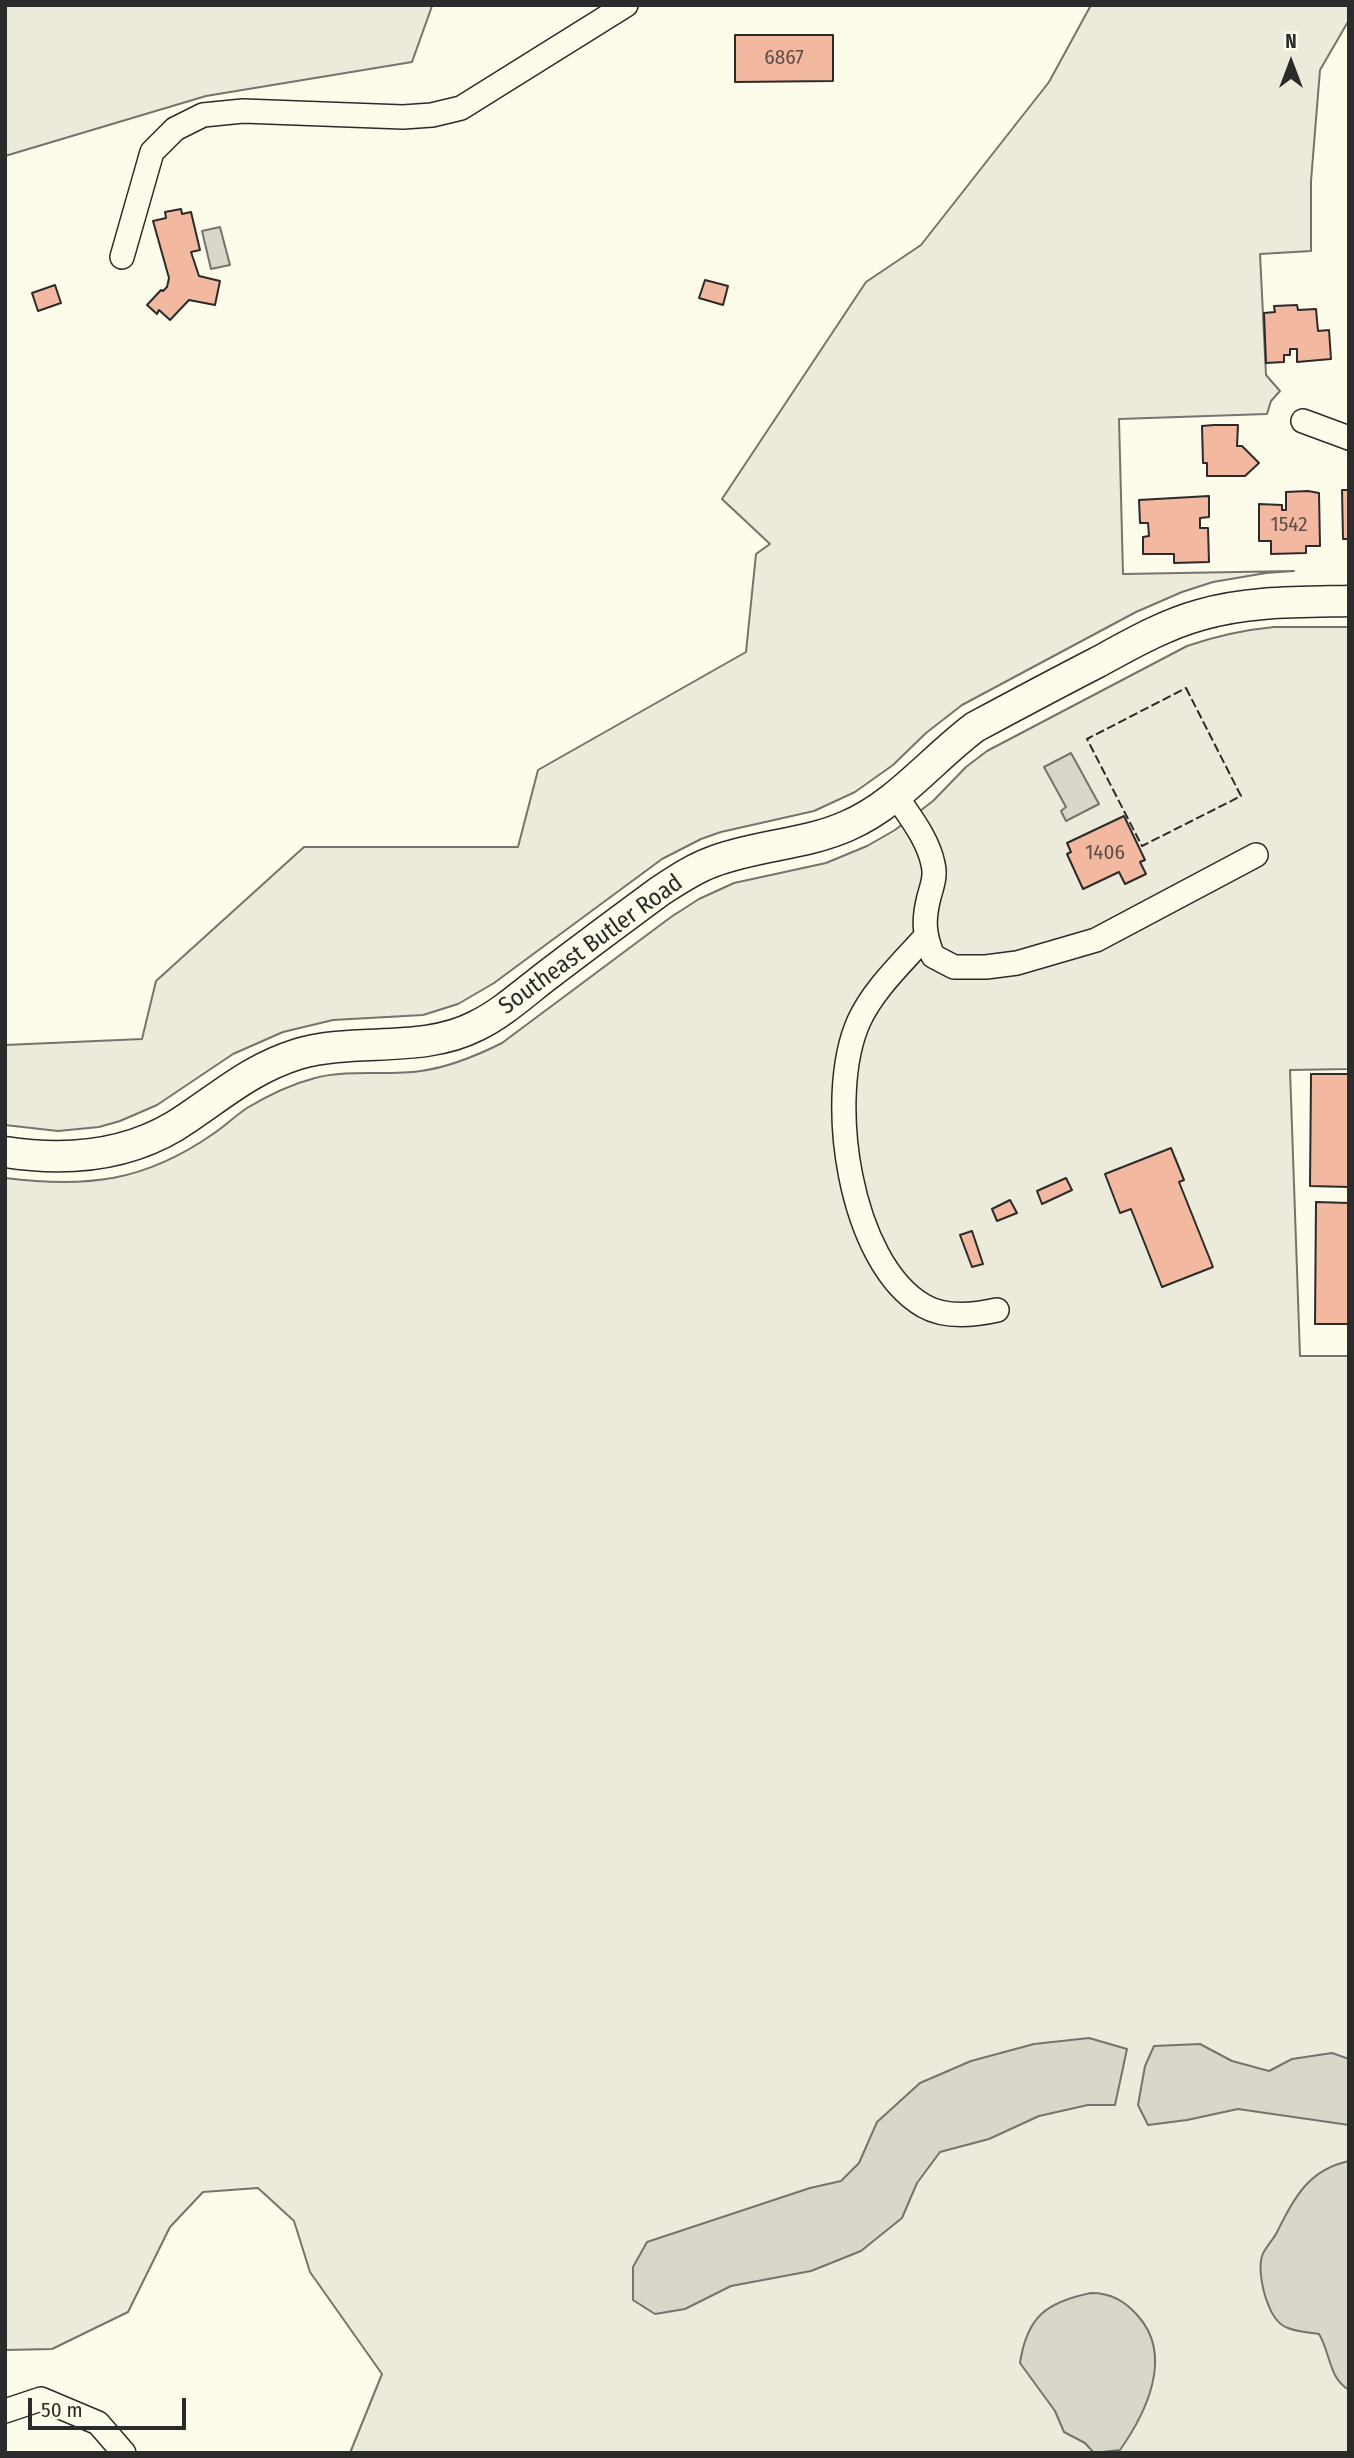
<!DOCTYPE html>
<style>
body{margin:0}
#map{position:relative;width:1354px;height:2458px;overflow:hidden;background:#fdfbea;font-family:"Fira Sans Condensed",sans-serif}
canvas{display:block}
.frame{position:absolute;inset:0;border:7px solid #2b2b2b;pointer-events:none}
.north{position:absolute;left:1256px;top:28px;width:70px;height:70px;-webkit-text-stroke:5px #fdfbea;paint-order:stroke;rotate:0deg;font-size:19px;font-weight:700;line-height:28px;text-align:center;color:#2b2b2b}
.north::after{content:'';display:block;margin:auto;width:24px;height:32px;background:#2b2b2b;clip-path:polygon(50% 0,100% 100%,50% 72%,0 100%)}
.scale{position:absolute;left:28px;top:2398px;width:158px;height:32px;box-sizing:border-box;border:4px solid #2b2b2b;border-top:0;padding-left:9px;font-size:21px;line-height:24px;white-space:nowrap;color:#2b2b2b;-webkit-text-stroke:5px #fdfbea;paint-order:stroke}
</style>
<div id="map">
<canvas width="1354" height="2458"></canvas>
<div class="frame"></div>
<div class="north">N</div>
<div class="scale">50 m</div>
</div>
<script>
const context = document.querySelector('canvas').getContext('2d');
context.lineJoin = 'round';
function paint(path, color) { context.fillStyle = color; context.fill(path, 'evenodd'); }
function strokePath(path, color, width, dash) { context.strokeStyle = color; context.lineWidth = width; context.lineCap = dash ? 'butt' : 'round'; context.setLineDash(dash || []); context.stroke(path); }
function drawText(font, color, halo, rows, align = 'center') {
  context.font = font + ' "Fira Sans Condensed",sans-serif'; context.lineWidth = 5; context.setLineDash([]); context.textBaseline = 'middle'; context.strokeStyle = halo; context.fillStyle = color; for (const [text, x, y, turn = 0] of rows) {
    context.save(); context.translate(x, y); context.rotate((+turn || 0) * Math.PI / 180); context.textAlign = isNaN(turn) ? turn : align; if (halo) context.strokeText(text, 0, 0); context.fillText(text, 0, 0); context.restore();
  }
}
const green = new Path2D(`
 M5,5H432V6L412,62L206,96L5,156Z
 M1091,5H1349V20L1320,70L1311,181V251L1260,254L1266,375L1280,391L1271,401L1267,414L1119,419L1123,574L1294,571L1266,573L1213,582L1182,592L1136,612L962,705L926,733L893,765L855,792L814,811L721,832L701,839L662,859L494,983L458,1004L423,1015L333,1020L283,1032L233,1054L157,1105L120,1121L99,1127L58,1131L5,1125V1045L142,1039L156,981L304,847H518L538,770L746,652L756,554L770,544L722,499L866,282L921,245L1049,82Z
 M1274,627H1349V1069L1290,1070L1300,1356H1349V2453H350L382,2374L310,2272L294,2221L258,2188L203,2192L170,2227L128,2312L52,2349L5,2350V1178C87,1188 144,1182 213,1134C225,1126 235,1116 247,1108C267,1096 292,1084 315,1078C350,1069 386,1076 421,1071C450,1067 476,1056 502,1043L671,917L699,899L734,883L826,863L867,846L895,830L933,801L966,767L987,751L1187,646C1216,636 1243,630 1274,627Z`);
const water = new Path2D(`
 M220,227L230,265L211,269L202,231Z
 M1071,753L1099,804L1066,821L1061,811L1066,807L1044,767Z
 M1089,2038L1127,2049L1115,2105H1088L1039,2116L989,2139L940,2152L917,2183L902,2218L861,2251L811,2271L731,2286L685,2309L655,2314L633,2300V2267L647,2242L810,2188L841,2181L859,2163L877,2122L920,2083L971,2061L1034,2044Z
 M1200,2044L1232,2061L1269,2071L1292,2059L1332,2053L1349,2059V2125L1238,2109L1187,2120L1148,2125L1138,2105L1145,2066L1154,2046Z
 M1349,2161V2390C1328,2377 1331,2354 1319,2334C1309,2332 1297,2332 1288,2328C1278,2325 1271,2313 1268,2304C1263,2292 1258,2269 1262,2256C1264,2249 1272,2241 1276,2234C1294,2199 1307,2170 1349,2161Z
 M1091,2293C1111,2293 1125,2301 1138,2316C1174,2356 1146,2413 1120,2450L1094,2453L1085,2443L1064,2432L1055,2411L1020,2363C1027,2316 1047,2302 1091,2293Z`);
const building = new Path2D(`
 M735,35H833V81L735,82Z
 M181,209L182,214L191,212L200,250L191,252L199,276L220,281L215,305L189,300L170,320L159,310L157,314L147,305L161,290L163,291L167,287L169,278L153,221L166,218L165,212Z
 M705,280L728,286L723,305L699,298Z
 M55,285L61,303L38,311L32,293Z
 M1297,305L1298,310L1316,309L1318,331L1329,330L1331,359L1297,362V349H1290V355H1284V362L1266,363L1264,313L1275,312L1274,306Z
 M1214,425H1238L1237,446H1242L1259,463L1245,476H1207V463H1203L1202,426Z
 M1342,490H1349V539H1343Z
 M1308,491L1319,493L1320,546H1306V553L1271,554V541H1259V504L1282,505V510H1286V492Z
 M1209,496V517L1200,518V528H1208L1209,562L1174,563V554H1143V537L1149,536L1148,523H1140L1139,500Z
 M1124,816L1145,860L1140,862L1146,874L1125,884L1119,872L1083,889L1067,854L1071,852L1067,843Z
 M1311,1074H1349V1187L1310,1186Z
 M1171,1148L1184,1180L1179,1182L1213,1267L1162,1287L1131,1209L1120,1213L1105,1174Z
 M1066,1178L1072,1190L1042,1204L1037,1191Z
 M1010,1200L1017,1213L997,1221L992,1209Z
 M1316,1202L1349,1203V1324H1315Z
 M972,1231L983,1264L972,1267L960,1235Z`);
const minor = new Path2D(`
 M122,257L152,152L175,129L203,115L243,111L403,117L432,115L461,108L626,5
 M1303,421L1349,438
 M896,796C910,817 928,839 933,864C936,876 932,886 929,897C923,920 924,935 933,956L954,967H986L1017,963L1096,940L1256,855
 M925,937C902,963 873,990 859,1021C825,1096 849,1263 924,1306C945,1318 975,1315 997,1310
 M5,2411L41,2399L98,2423L124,2453`);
const major = new Path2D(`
 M5,1152C63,1161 123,1157 175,1126C218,1099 247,1070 298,1054C356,1037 421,1054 476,1026C501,1014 523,994 545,977C583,948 622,919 660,891C677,880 693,869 712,862C756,845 804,845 847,826C898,804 932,759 975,727C1016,705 1057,683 1098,662C1131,644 1164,625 1200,615C1248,601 1299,602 1349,601`);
const fence = new Path2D(`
 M1186,688L1241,796L1142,846L1087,739Z`);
const numberNames = [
 ["6867",784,58],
 ["1542",1289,525],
 ["1406",1105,853]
];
const streetNames = [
 ["Southeast Butler Road",591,945,-36]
];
paint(green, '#ecebdb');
strokePath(green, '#74746e', 2);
paint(water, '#d8d7c9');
strokePath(water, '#74746e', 2);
paint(building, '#f2b8a0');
strokePath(building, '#2b2b2b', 2);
strokePath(minor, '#2b2b2b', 26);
strokePath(major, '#2b2b2b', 33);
strokePath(minor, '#fdfbea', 23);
strokePath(major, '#fdfbea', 30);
strokePath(fence, '#2b2b2b', 2, [9, 3.5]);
drawText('21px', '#5d4e48', null, numberNames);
drawText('24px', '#2b2b2b', '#fdfbea', streetNames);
</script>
